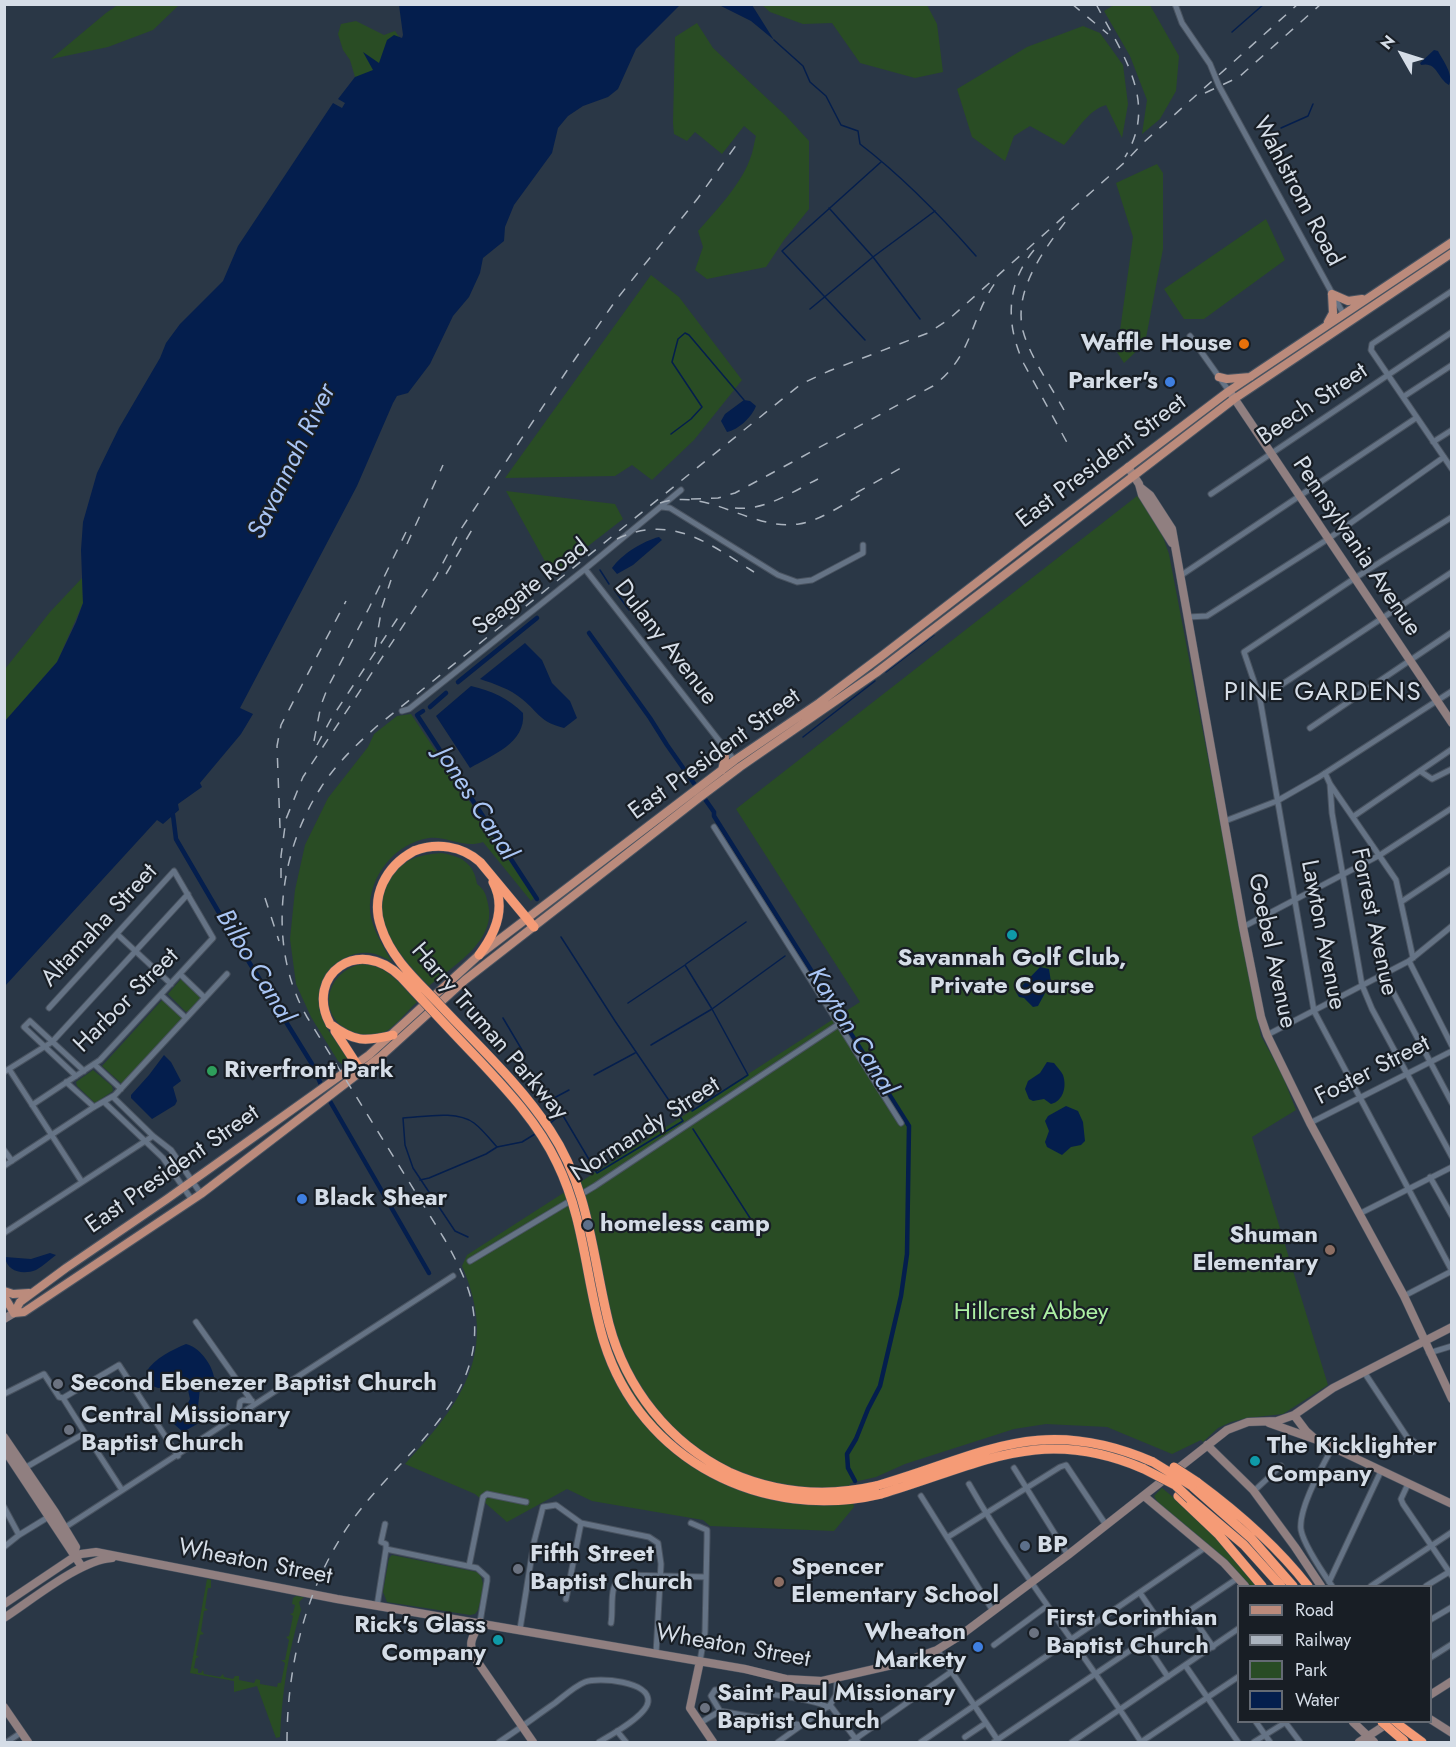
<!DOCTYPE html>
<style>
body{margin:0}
#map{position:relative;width:1456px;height:1747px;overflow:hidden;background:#2a3746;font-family:Jost,sans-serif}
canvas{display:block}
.frame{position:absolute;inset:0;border:6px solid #d5dde7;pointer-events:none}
.legend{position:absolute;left:1237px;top:1585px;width:195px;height:138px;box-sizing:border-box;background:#181e25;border:2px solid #646a73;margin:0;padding:8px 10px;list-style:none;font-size:18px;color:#d5dde7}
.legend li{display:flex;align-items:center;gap:12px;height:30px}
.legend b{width:30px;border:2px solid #646a73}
.north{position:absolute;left:1372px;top:24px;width:60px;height:60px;-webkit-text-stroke:4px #181e25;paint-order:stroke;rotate:309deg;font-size:16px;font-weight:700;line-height:24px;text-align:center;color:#d5dde7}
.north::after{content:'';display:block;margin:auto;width:21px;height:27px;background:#d5dde7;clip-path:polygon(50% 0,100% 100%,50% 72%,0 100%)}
</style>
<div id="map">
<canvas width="1456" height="1747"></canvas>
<div class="frame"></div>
<ul class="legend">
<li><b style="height:8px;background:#bb8b7c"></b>Road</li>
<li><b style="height:8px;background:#abb4bf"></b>Railway</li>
<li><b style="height:16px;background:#294c24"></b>Park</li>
<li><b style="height:16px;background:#041e4d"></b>Water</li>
</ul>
<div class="north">N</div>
</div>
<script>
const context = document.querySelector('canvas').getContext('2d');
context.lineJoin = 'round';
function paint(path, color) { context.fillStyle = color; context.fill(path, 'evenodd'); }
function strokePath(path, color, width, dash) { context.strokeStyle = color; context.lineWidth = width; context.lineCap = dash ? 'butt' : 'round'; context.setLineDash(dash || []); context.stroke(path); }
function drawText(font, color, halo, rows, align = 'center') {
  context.font = font + ' Jost,sans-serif'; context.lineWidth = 4.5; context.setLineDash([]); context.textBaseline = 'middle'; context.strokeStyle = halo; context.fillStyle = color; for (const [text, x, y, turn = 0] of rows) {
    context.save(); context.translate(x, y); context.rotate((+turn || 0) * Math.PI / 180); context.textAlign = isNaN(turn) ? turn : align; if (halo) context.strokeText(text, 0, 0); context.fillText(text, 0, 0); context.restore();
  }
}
const green = new Path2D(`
 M119,4L179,5L153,30L108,47L51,59L106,13Z
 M762,5H927L937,24L943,72L915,78L860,63L832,23L803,24L770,12Z
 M1114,5H1150L1179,56L1176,91L1160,119L1142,134L1147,100L1130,56L1104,11Z
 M356,21L384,35L395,31L400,38L392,64L347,90L355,77L350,60L343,50L338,34L341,24Z
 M697,23L713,48L786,116L809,141V209L784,240L766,267L707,279L695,270L703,247L698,231C716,211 741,184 750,159C753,152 754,143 756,136L744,126L722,154L695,132L687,141L674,134L673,123L675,37Z
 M1083,26L1100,33L1123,65L1128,104L1122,138L1106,105C1088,110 1076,132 1064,145L1030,126L1014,136L1005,161L972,137L957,89L1027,47Z
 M1157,164L1163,173V249L1145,343L1124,363L1117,352L1133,237L1116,183Z
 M1266,219L1285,260L1204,319H1184L1164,289Z
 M651,275L679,297L742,380L694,440L652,480L632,465L615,476L505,478Z
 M506,491L615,504L623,519L552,574Z
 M1137,496L1158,523L1169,554L1261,1036L1282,1074L1296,1110L1252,1137L1328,1385L1283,1414L1247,1418L1231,1422L1218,1428L1203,1442L1201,1440L1172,1454L1107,1427L1046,1424L1014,1429L905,1464L876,1477L850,1483L854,1507L834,1531L710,1526L703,1520L592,1501L567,1489L507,1522L475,1494L405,1464C463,1402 499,1351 462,1266L467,1255L860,1002L736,809Z
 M82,578L83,603L57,662L5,721V669L50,612Z
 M411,714L534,898L531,901L483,842C464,849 448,836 429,838C395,843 368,877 370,911C372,929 383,946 392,962C385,958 378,954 370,953C338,950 313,982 320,1012C324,1029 340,1045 350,1060L343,1065L338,1061L311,1017L296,984L290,939L295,890L305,845L328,798L368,747L374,734L397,716Z
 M441,853C461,856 474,863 477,884C485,890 486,895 488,904C497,941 453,966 429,986C403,959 364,919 390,879C403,859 418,855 441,853Z
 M361,964C387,964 400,984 417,1002C406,1012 395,1027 382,1034C375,1038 367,1036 360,1034C317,1025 320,974 361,964Z
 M181,979L201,997L189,1011L186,1012L168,994Z
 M163,999L182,1018L122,1084L102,1066Z
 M93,1070L112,1086L113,1091L95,1103L77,1086L76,1082Z
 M1162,1488C1197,1516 1230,1550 1257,1586H1248L1158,1503L1154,1496Z
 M392,1555L477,1572C488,1581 481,1598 478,1610L475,1614L470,1615L387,1602L383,1592L389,1558Z
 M207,1579L211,1580V1588H208L205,1608L208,1610L204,1611L201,1631L204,1634L200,1635L196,1655L199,1657L196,1658L194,1668L198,1669V1673H201L203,1670L204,1674L220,1677L223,1674L224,1677L233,1679L235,1676H239V1680L254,1683L256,1679L260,1680V1684L277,1687L278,1683H281L285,1663L281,1660H285L289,1640L286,1637L289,1636L293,1616L290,1614L293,1613L295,1605L292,1604L293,1598L296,1596L304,1597L299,1602L301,1610C288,1652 282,1693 280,1737L276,1738L257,1686L234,1692V1681L190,1673Z`);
const water = new Path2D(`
 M399,5H680L636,49L618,89L608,97L583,106L568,116L558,128L552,153L514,205L505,227L504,241L483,258L480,273L469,297L453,316L430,364L408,393L397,396L393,403L357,486L240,708L253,714L241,734L200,783L202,787L178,804L179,810L163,824L157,820L5,986V721L57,662L76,622L83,603L81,550L83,522L97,473L119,428L160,358L166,343L180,324L223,281L238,246L333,103L342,108L345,103L338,99L355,77L373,70L363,52L379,63L387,40L394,35L402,38L403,35Z
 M719,5H752L774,40L751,21Z
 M1434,50L1438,51C1443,61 1454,74 1449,85C1437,78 1437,61 1421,65L1420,63Z
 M744,400L750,401L756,406C752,417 738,430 727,432L721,421L725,414Z
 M659,537L662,540L633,565L617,574L612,568C622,554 643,541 659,537Z
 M525,643L542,660L552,683L570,701L577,718L564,728C540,722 539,713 522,699C510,689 495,684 480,679Z
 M471,686C492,691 508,698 523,713C526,743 492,755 470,768L436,716Z
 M1040,967L1049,969L1051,982L1038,1006L1033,1007L1024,998L1019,997L1016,992Z
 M164,1055L171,1062L181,1081L173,1087L177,1101L175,1105L152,1119L131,1098V1095L149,1075Z
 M1047,1062L1054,1063C1057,1067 1061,1071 1063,1075C1067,1087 1063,1101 1051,1104L1044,1099L1033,1101L1029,1099L1025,1089L1028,1081L1040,1073Z
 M1066,1106L1078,1111L1083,1122L1085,1141L1081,1145L1071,1147L1062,1155L1047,1147L1045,1142L1049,1131L1045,1121L1048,1116Z
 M50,1253L56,1255C49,1260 43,1266 36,1270C23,1275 7,1272 5,1257L31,1259Z
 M186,1344C199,1347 212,1364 214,1377L200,1388L198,1407L203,1417L199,1423L183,1432L174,1424C177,1415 186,1408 190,1399L188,1390L183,1386L158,1388L150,1385L146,1372C155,1358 172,1350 186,1344Z`);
const stream = new Path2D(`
 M1232,32L1264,4
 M774,40L803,66L810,82L826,96L841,125L858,131L860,144C903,177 940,215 976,256
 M1281,128L1308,116L1313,104
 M829,208L873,257L920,319
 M810,309L873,257L935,211
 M865,340L782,251L881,162
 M671,434L691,419L702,407L672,362L678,339L685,333L689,335L744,400
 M600,570L609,584
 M615,591L629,610
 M886,672L934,635
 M803,737L875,681
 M686,964L746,922
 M628,1003L685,965L712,1009L785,956
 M503,1018L525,1055
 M651,1045L712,1009L748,1075L692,1111
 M594,1075L635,1053
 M546,1090L562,1114
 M554,1098L569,1090
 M549,1124L562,1114L597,1173L683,1121L615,1021L561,937
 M693,1129L750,1218L757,1230V1235
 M497,1147L522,1142L535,1134
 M420,1180L429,1178L486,1154L497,1147C490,1139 482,1129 474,1123C456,1110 424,1117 403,1118L405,1145L413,1168L455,1231L468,1237`);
const canal = new Path2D(`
 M589,633L650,718L667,745L714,812V816L909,1126L907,1254L901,1296L880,1386L868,1409L856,1439L847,1454L848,1468L855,1481
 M458,682L537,618
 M430,707L446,693
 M423,711L417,715L537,899
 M173,815L176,839L228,928L312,1064L323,1089
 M327,1096L429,1273`);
const street = new Path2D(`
 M1175,4L1182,23L1210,64L1219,86L1344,315
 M1452,291L1372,344L1371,350L1452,469
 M1190,336L1229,391
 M1403,397L1452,365
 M1433,442L1452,430
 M1211,494L1452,332
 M662,507L670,508L778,575L797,582L812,580L863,553V545
 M1452,517L1355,578L1244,652L1260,699L1314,1011L1452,1271
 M585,569L735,761
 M1180,576L1416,418
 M1188,617L1207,616L1328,539L1444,457
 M1260,699L1452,572
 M402,711L409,709L585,569L681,490
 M1310,728L1452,632
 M1420,771L1432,779L1452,769
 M1325,773L1330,784L1396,880L1413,958
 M1330,784L1332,813L1362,985L1372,1009L1452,1157
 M1354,816L1452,749
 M1225,821L1277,801L1319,777L1452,691
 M714,827L901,1123
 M1401,902L1452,868
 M1243,927L1380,855L1452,808
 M117,934L171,984
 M1409,961L1452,1046
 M1383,973L1452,1103
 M180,974L205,998
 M161,995L186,1018
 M1267,1035L1409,961L1452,926
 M94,1064L121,1089
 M9,1069L82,1182
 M4,1072L52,1042L188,894
 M76,1076L24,1027L30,1021L84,1071
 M66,1082L94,1107
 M113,1097L153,1136L171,1150L201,1194
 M104,1102L163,1158L192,1200
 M32,1105L100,1060L213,938L174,871L49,1008
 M1310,1123L1452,1051
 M4,1150L12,1161
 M4,1166L94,1107L115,1095L227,974
 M1430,1177L1452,1216
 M1359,1214L1452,1167
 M4,1233L153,1136
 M470,1261L595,1186L839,1024
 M1404,1296L1452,1271
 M196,1322L251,1400
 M1429,1353L1452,1346
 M1364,1372L1409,1440
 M4,1394L44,1374L59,1397L63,1398L85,1433
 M63,1398L119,1365L178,1456
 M238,1416L240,1402L243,1400L252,1401
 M1404 1446a6 6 0 1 1 12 0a6 6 0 1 1-12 0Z
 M1332,1448C1322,1467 1298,1509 1301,1530C1304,1545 1323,1573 1332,1586
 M1014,1468L1068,1555
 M23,1469L85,1433L122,1490
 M969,1484C1020,1574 1086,1655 1141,1742
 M1408,1484L1401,1499L1403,1504L1452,1576
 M1254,1491L1281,1466
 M921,1496L993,1611
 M4,1507L19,1535
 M691,1523L707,1530V1538L705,1632L700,1661
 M64,1528L453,1276
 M948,1537L1060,1467L1066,1465L1106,1525
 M4,1547L19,1535L50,1516
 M386,1549L477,1568L487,1577V1581L480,1622
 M469,1566L483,1497L487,1494L526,1502
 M1329,1582L1381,1471
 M1371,1586L1452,1532
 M1426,1586L1449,1572
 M1140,1593L1164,1628
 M566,1599L581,1523
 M377,1606L386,1549V1544L381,1542L385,1524
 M1189,1612L1213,1647
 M1430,1620L1452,1607
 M611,1623C614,1607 607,1582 625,1575L706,1577
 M520,1629L534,1542L543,1507L556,1505L581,1523L649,1537L658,1543L661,1564L656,1654
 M1144,1641L1168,1677
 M994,1645L1047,1606
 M937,1650L999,1742
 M1430,1658L1452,1644
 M1185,1665L1238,1742
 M830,1705L858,1742
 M720,1711L711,1696L715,1690C731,1687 814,1699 828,1707
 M1256,1722L1270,1742
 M1285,1722L1300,1742
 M700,1723L720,1711L801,1725
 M617,1731L626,1742
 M965,1737L986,1723
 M7,1742L22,1732
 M499,1742C518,1730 536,1716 555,1703C564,1696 575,1686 585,1682C598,1677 651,1681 648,1702C646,1716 611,1735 599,1742
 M778,1742L830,1705L836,1695L837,1679
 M851,1742L951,1672
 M921,1742L1206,1547
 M994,1742L1238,1578
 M1072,1742L1238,1629
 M1141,1742L1238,1677
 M1254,1742L1286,1722`);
const secondary = new Path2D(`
 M1232,395L1452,723
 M1128,467L1139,484L1142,495L1172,543
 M1140,487L1150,495L1172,529L1243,927L1261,1017L1267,1035L1310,1123L1404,1296L1452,1399
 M4,1319L14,1313
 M1294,1415L1306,1431L1314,1438
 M1269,1423L1317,1440L1452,1504
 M4,1437L55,1512L76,1547L74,1552
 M1207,1445L1253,1490L1295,1547L1321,1586
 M4,1449L82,1567
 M1144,1496L1224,1563L1245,1586
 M4,1604L74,1557L81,1554L96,1552L337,1599L745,1669L786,1679L822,1681L901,1663L937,1650L961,1635L1068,1555L1227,1430L1248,1422L1277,1421L1294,1415L1333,1388L1452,1327
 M4,1618C32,1600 80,1560 112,1558
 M480,1622C473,1638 467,1641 475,1658L533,1742
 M700,1661L690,1708L713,1742
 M1430,1695L1452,1681
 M4,1707L28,1742
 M1430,1719L1452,1733
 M1353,1722L1374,1742
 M1359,1742L1390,1722`);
const primary = new Path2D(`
 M1332,294L1348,301L1362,299
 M1328,322L1333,313L1332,294
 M1219,377L1227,379L1250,377
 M722,770L725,758L723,746
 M4,1291L13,1294L29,1293
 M4,1296L14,1313
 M14,1313L20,1302L66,1268L167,1199L369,1055L479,955L735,760L819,703L883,655L1028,543L1229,391L1452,242
 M14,1313L24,1312L201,1194L380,1057L465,980L700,797L740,767L876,673L1234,399L1452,253`);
const highway = new Path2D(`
 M414,851C437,842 462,846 480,862L534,927
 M479,955C495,934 507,908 493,882
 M330,1024C354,1042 365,1042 393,1035
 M335,1031L361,1071
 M1197,1482C1239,1513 1276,1545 1308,1586
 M876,1486C983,1455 1040,1413 1153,1462
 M1192,1486L1251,1538L1293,1586
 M881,1494C980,1465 1040,1424 1144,1469
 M1178,1496L1219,1535L1262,1586
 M1190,1499L1244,1545L1281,1586
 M1395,1722L1422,1742`);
const rail = new Path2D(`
 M1072,4L1108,34
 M1096,4C1122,54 1159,102 1125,157
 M1205,93L1239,77L1321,4
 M1034,250C1005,285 1006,326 1024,364L1070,448
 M1064,410C1051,386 1030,357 1023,331C1013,291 1043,251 1066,221
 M856,493L901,468
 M691,499L718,498L735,493L933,386C973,356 970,319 995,283
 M660,503C709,487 750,531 799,524C820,521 847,502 865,492
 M735,508C765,511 792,492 818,479
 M617,539C671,513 710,544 754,572
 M407,544L443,465
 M446,574L473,528
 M375,647L382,607L391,580
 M314,741L321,705L328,687L369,608L406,532
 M317,745L331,719L399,616
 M280,828L277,746L281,725L346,601
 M281,878V856L286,819L303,777L436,576L461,529L566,372L616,300L698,198L737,144
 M265,898L279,941
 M287,1742C287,1665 306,1586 351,1522C401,1451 497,1396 470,1295C464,1275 455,1258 445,1240L307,1017C267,948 278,854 320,789C335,765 355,746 376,727L801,384L829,371L928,333L948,320L1125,162L1144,142L1298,4`);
const highwayBridge = new Path2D(`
 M414,851C386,866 370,896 381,927C391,958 416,980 438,1003C476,1044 519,1083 550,1130C590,1190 592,1256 609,1324C626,1388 669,1443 729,1472C776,1493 827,1497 876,1486
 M330,1024C304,975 359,935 401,977C426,1004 452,1032 478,1059C508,1091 538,1123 557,1163C585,1220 586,1283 604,1342C641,1461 763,1522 881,1494
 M1153,1462L1192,1486
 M1174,1467L1197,1482
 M1144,1469L1175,1485L1190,1499
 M1382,1722L1404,1741`);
const markers = [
 [1244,344,6,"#e8710a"],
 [1170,382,6,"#3f7fe0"],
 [1012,935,6,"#0f9aa8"],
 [212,1071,6,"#2e9e5b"],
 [302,1199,6,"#3f7fe0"],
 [588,1225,6,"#5c6f8a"],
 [1330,1250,6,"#8d6e63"],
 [58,1384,6,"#6b7280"],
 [69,1430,6,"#6b7280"],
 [1255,1461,6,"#0f9aa8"],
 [1025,1546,6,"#5c6f8a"],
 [518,1569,6,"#6b7280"],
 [779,1582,6,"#8d6e63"],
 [1034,1633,6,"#6b7280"],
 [498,1640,6,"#0f9aa8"],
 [978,1647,6,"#3f7fe0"],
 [705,1708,6,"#6b7280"]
];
const streetNames = [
 ["Wahlstrom Road",1297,192,62],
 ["Beech Street",1313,405,-34],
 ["East President Street",1102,462,-37],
 ["Pennsylvania Avenue",1356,547,56],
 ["Seagate Road",531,588,-38],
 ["Dulany Avenue",665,643,52],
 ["East President Street",715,755,-36],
 ["Forrest Avenue",1373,922,78],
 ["Altamaha Street",100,926,-47],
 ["Lawton Avenue",1322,935,79],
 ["Goebel Avenue",1271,951,78],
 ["Harbor Street",127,1001,-45],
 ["Harry Truman Parkway",489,1032,49],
 ["Foster Street",1373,1071,-27],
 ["Normandy Street",646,1130,-33],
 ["East President Street",173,1170,-35],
 ["Wheaton Street",255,1563,11],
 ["Wheaton Street",733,1647,10]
];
const poiNames = [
 ["Waffle House",1232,344,"right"],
 ["Parker's",1158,382,"right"],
 ["Savannah Golf Club,",1012,959,"center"],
 ["Private Course",1012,987,"center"],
 ["Riverfront Park",224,1071],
 ["Black Shear",314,1199],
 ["homeless camp",600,1225],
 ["Shuman",1318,1236,"right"],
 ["Elementary",1318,1264,"right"],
 ["Second Ebenezer Baptist Church",70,1384],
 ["Central Missionary",81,1416],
 ["Baptist Church",81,1444],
 ["The Kicklighter",1267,1447],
 ["Company",1267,1475],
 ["BP",1037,1546],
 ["Fifth Street",530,1555],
 ["Baptist Church",530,1583],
 ["Spencer",791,1568],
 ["Elementary School",791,1596],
 ["First Corinthian",1046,1619],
 ["Baptist Church",1046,1647],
 ["Rick's Glass",486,1626,"right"],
 ["Company",486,1654,"right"],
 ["Wheaton",966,1633,"right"],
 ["Markety",966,1661,"right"],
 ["Saint Paul Missionary",717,1694],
 ["Baptist Church",717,1722]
];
const parkNames = [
 ["Hillcrest Abbey",1031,1313]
];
const waterNames = [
 ["Savannah River",293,462,-64],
 ["Jones Canal",475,804,57],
 ["Bilbo Canal",254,967,59],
 ["Kayton Canal",851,1032,58]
];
const neighbourhoodNames = [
 ["PINE GARDENS",1323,694]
];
paint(green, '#294c24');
paint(water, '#041e4d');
strokePath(stream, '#041e4d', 1.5);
strokePath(canal, '#041e4d', 4.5);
strokePath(street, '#495360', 7);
strokePath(secondary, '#495360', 9);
strokePath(primary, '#495360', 10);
strokePath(highway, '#495360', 10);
strokePath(street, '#657385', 5);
strokePath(secondary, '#907f80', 8);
strokePath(primary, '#bb8b7c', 8);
strokePath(highway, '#f59b76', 9);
strokePath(rail, '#abb4bf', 1.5, [10, 10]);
strokePath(highwayBridge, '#495360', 10, []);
strokePath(highwayBridge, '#f59b76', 9);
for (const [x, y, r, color] of markers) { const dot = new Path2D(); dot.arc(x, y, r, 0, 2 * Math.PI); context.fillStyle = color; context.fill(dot); strokePath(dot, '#181e25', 2); }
drawText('24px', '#d5dde7', '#181e25', streetNames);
drawText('bold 24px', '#d5dde7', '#181e25', poiNames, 'left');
drawText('24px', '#acefa3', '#181e25', parkNames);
drawText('italic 26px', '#a9c5f4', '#181e25', waterNames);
context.letterSpacing = '1.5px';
drawText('26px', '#d5dde7', '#181e25', neighbourhoodNames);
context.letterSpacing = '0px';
</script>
